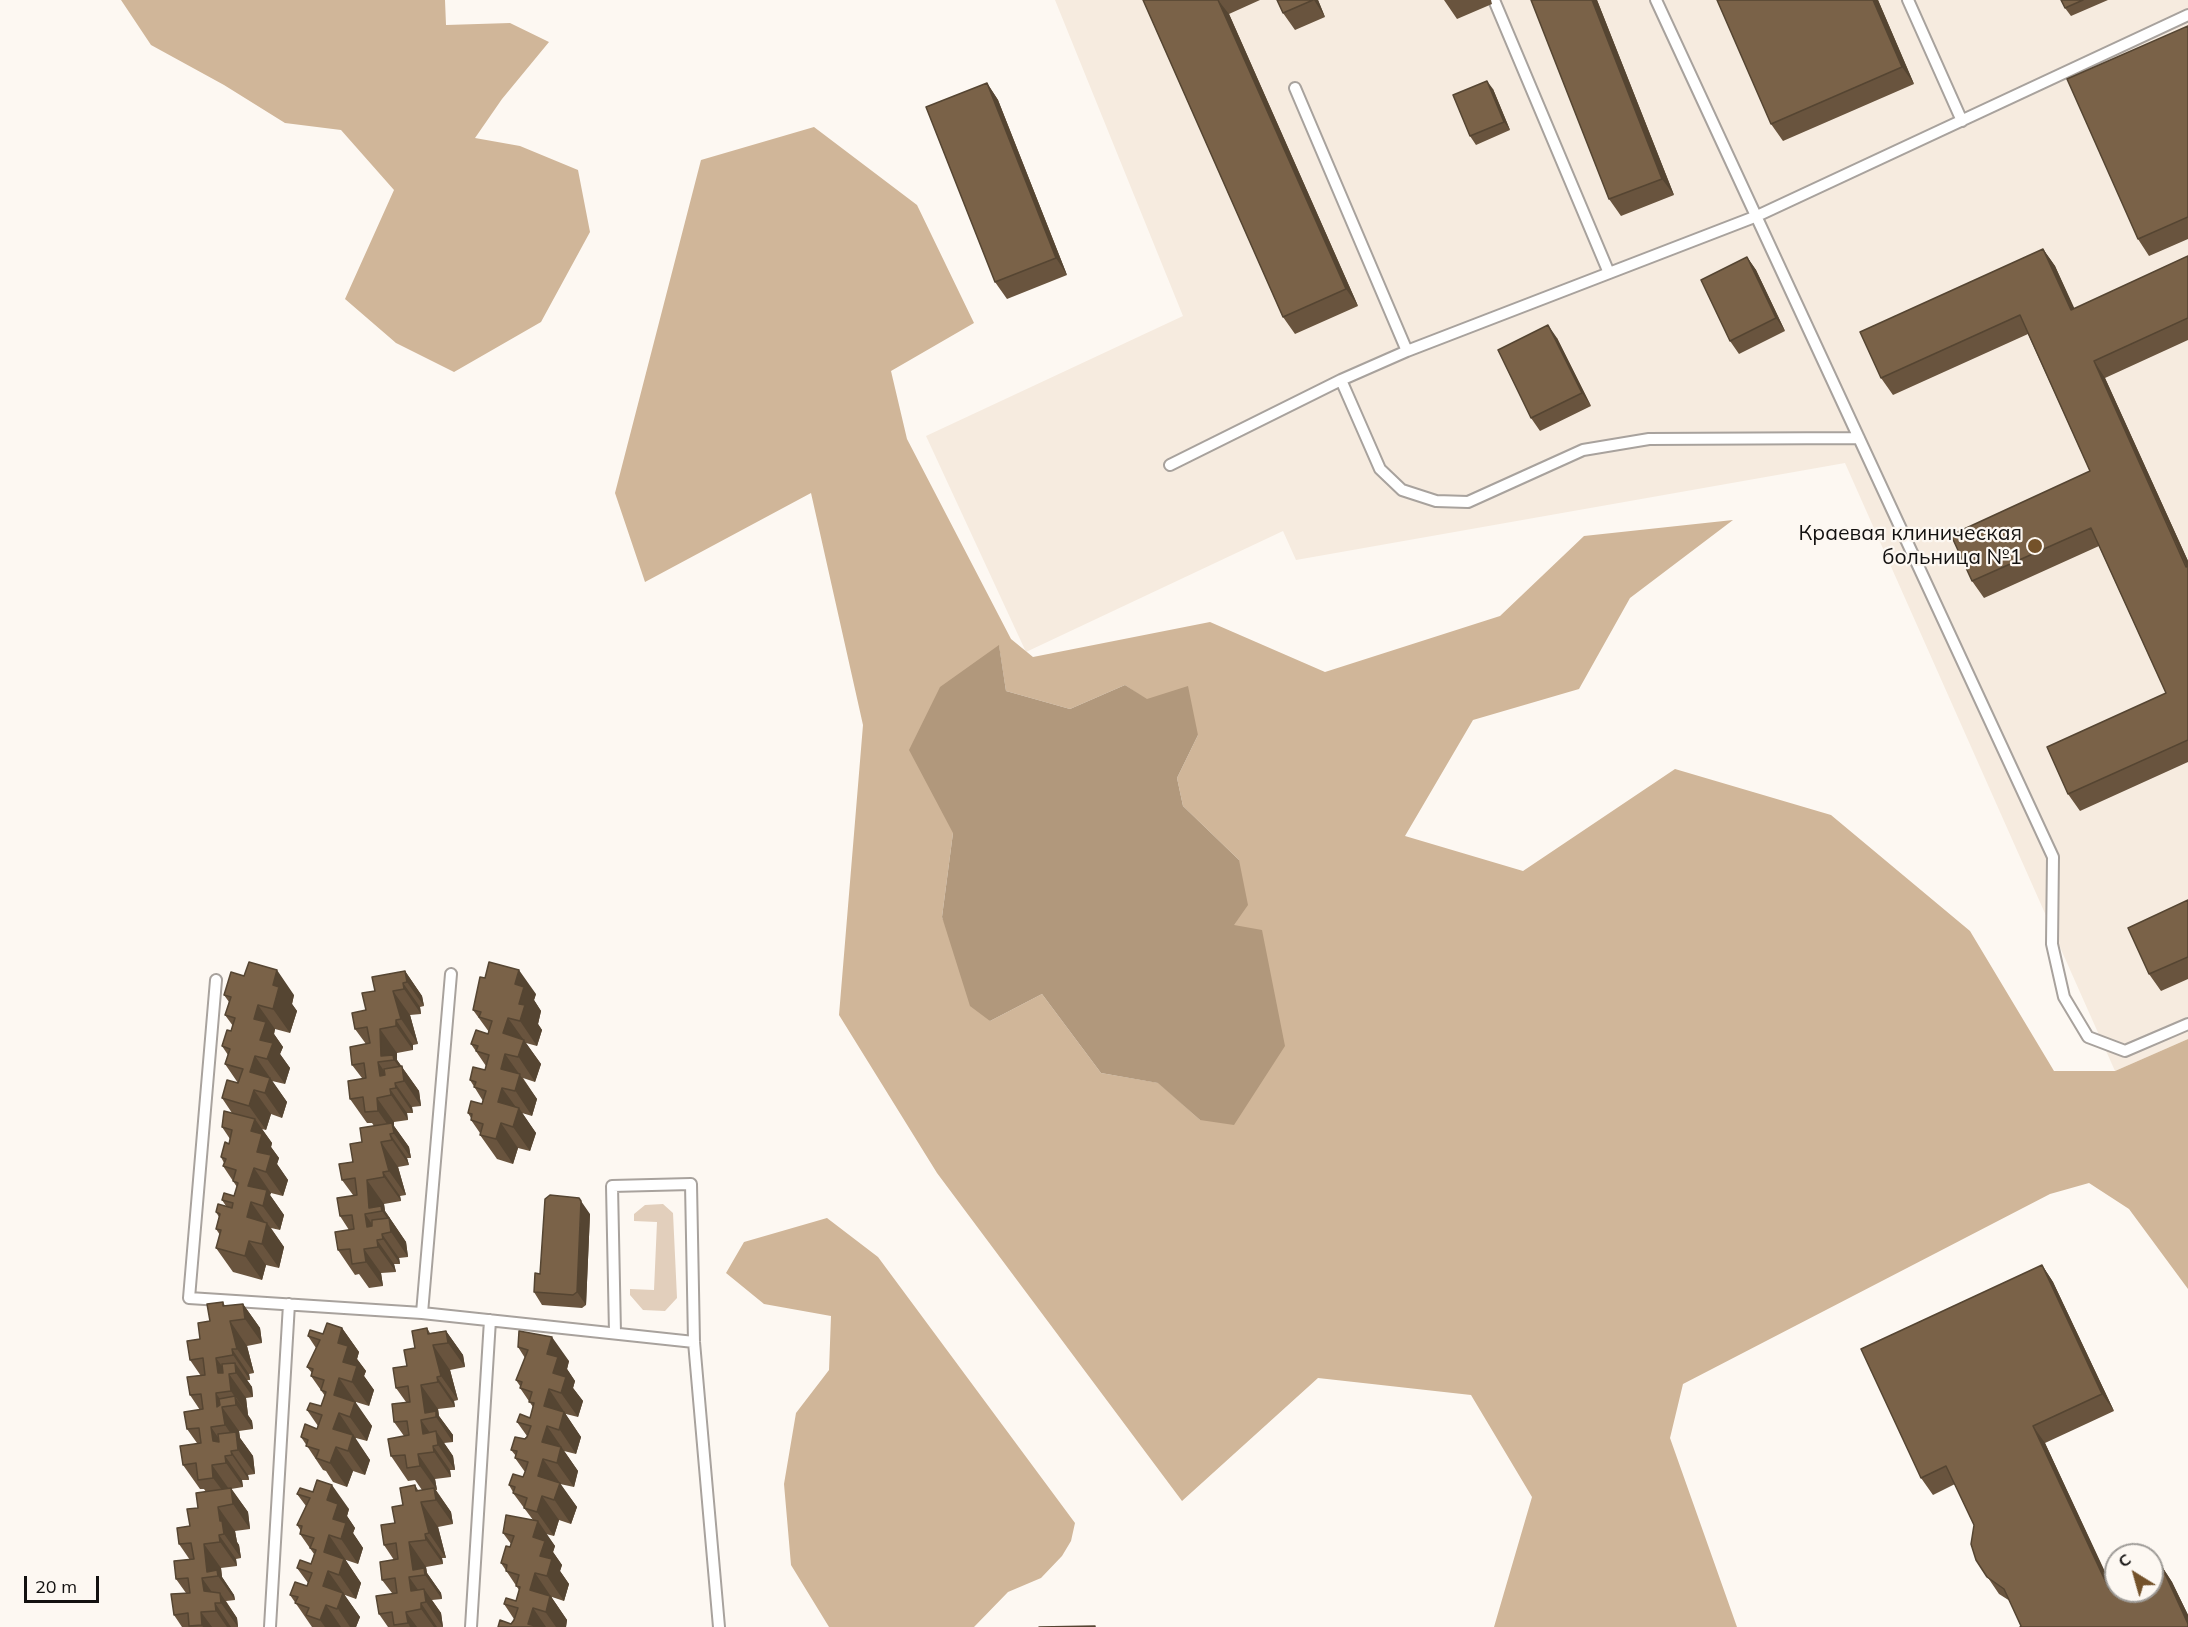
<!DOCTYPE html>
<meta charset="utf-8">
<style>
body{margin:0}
#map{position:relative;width:2188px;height:1627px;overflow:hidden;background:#fdf8f2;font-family:Mulish,sans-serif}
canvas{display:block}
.north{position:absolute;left:2104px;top:1543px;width:60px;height:60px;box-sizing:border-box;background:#fdf8f2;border:2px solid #9f9c98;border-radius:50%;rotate:323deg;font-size:16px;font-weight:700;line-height:24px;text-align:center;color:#131110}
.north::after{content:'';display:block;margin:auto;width:21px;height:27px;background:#74522a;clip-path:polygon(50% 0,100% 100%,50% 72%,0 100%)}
.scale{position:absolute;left:24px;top:1576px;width:75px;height:27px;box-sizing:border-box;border:3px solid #131110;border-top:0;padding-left:8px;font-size:18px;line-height:21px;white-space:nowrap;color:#131110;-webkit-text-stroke:4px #fdf8f2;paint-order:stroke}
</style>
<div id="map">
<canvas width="2188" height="1627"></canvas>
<div class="north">С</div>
<div class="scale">20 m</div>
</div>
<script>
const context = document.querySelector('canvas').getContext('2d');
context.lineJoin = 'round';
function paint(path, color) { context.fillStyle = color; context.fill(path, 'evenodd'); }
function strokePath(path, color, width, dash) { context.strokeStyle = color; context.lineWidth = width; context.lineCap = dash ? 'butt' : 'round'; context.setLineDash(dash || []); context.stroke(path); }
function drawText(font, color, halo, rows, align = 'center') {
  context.font = font + ' Mulish,sans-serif'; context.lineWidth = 4.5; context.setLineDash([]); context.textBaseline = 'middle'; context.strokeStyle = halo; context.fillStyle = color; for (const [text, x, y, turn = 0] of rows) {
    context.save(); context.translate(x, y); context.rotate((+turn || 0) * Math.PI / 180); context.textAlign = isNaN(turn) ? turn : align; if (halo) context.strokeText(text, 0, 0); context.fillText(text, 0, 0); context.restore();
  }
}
const built = new Path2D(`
 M1055,0H2188V1039L2115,1071L1845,463L1296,560L1283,531L1026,652L926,436L1183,316Z`);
const green = new Path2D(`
 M663,1204L673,1213L677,1298L665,1311L643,1310L630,1295V1289L654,1290L657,1222L634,1221V1214L645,1205Z`);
const forest = new Path2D(`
 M121,0H445L446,25L510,23L549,42L502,99L475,138L520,146L578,170L590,232L541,322L454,372L396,343L345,299L394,190L341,130L285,123L224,85L151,45Z
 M814,127L917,205L974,323L891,371L907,439L1011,639L1033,657L1210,622L1325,672L1500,616L1584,536L1733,520L1630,598L1579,689L1473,720L1405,836L1523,871L1675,769L1831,815L1970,931L2054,1071H2115L2188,1039V1289L2129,1209L2089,1183L2050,1194L1683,1384L1670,1438L1737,1627H1494L1532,1497L1471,1395L1318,1378L1182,1501L937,1173L839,1015L863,725L811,493L645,582L615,493L701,160ZM999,646L1006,691L1070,709L1125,685L1198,735L1177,778L1183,806L1239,860L1233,925L1200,1120L1159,1083L1101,1073L1042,994L990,1021L942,917L953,833Z
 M827,1218L878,1257L1075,1523L1071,1541L1062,1556L1041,1578L1008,1592L974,1627H829L791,1565L784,1484L796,1413L829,1370L831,1316L764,1304L726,1273L744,1242Z`);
const water = new Path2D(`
 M999,645L1006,691L1070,709L1125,685L1147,699L1188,686L1198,735L1177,778L1183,806L1239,860L1248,905L1234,925L1262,930L1285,1046L1234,1125L1200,1120L1158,1083L1101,1073L1042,994L990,1021L970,1006L942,917L953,833L909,750L940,687Z`);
const lane = new Path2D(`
 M1494,0L1609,273
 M1656,0L2053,857L2052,944L2064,997L2088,1037L2125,1051L2188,1024
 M1908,0L1962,121
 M1295,88L1407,351
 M1341,380L1380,469L1402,490L1436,501L1468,502L1583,450L1649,439L1859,438
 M1170,465L1341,380L1407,351L1757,216L2188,15
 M216,980L189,1298L422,1313L694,1342
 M422,1313L451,974
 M615,1333L612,1186L691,1184L694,1342L719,1627
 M270,1627L289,1304
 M471,1627L490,1320`);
const wall = new Path2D(`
 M1143,0H1260L1229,14L1358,306L1295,334L1283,317Z
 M1277,0H1318L1325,17L1295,30L1283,13Z
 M1444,0H1491L1492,4L1457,19Z
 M1597,0L1674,195L1621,216L1609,199Z
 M1878,0L1914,84L1783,141L1771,124Z
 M2061,0H2108L2071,16L2065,8Z
 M2188,26V239L2149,256L2138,239Z
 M987,83L998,100L1067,275L1007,299L995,282Z
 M1493,89L1510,130L1476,145L1470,136Z
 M2043,249L2055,266L2074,309L2188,256V340L2105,378L2188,561V762L2080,811L2068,794L2166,693L2099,546L1984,598L1972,581L2090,471L2028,334L1893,395L1881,378Z
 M1747,257L1756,270L1785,331L1739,354L1730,341Z
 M1557,338L1591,406L1540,431L1531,418Z
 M2188,900V979L2161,991L2149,974Z
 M405,971L422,996L424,1006L420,1007L421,1014L410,1015L418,1044L413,1045V1050L397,1053V1060L419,1091L421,1106L412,1107L413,1113H407L408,1120L394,1122V1126L409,1147L411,1158H407L409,1165L398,1167L406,1195L400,1196L401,1201L384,1204L385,1211L406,1242L408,1257L399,1258L400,1264H394L396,1272L381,1273L383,1286L369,1288L359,1274L355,1275L338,1250L349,1230L340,1216L353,1195L342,1180L362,1142L374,1126L372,1123H367L350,1099L362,1078L352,1065L366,1044L355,1029L375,991Z
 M536,994L534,1000L541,1011L538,1024L542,1030L537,1046L526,1043L541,1064L535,1082L523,1078L537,1099L532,1116L522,1113L536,1133L530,1151L518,1148L513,1164L497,1159L480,1135V1133L471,1120V1118L468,1113L482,1104L483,1101L470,1080L485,1070L486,1066L471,1044L488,1034L489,1032L473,1010Z
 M224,995H294L292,1004L297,1011L290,1033L275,1029L274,1034L283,1047L280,1054L290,1068L285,1084L272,1081L287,1102L282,1118L271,1114L266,1130L262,1129L272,1143L271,1147L279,1158L277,1164L288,1180L283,1196L271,1193L270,1195L284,1215L280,1230L271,1228L284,1247L279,1268L266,1265L262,1280L233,1272L216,1248L220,1235L216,1229L219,1217L216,1212L226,1206L222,1200L234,1196L237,1187L223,1166L224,1163L221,1157L229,1144L230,1139L222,1127L232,1113L222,1098L238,1083L225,1064L228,1055L222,1046L231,1031L233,1026L225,1015L229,1002Z
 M590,1214L586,1305L582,1308L542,1305L534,1292L540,1274Z
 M2042,1265L2053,1282L2114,1411L2045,1443L2112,1588L2161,1565L2172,1582L2188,1615V1627L2021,1626L2010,1601L1999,1594L1976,1560L1974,1525L1955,1484L1933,1495L1921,1478Z
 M223,1302L225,1306L243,1304L260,1328L262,1343L247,1346L254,1373L249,1374L250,1380H247L252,1387L253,1397L246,1398L248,1415L252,1421L253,1429L239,1431L240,1438L253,1456L255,1474L248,1475L249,1480H242L243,1487L231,1489L248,1512L250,1529L235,1531L237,1542L239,1545L241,1558L236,1559L237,1566L221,1568L222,1577L234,1595L235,1600L226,1601L237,1618L238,1627H182L174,1615L186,1593L176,1579L190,1560L179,1544L190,1526L206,1492L204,1489H200L183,1465L197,1443L187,1429L200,1410L190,1395L201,1376L190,1360L210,1321Z
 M342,1328L359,1352L357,1359L366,1371L364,1376L374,1390L369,1406L356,1402V1404L372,1426L367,1441L356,1438L355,1439L370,1460L365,1475L353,1471L347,1487L333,1482L326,1471L323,1470L301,1437L317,1429L318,1426L307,1410L321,1406L325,1396L311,1376L312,1373L307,1367L316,1348L308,1336L323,1334Z
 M427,1328L430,1333L446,1331L463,1355L465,1367L450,1370L458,1400L454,1401L455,1407L438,1409L439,1416L453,1435V1442L444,1443L453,1456L455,1470H450L451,1477L435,1479L437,1490H436L451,1512L453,1524L438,1527L446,1558H442L443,1564L426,1567L427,1573L441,1593L442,1599L432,1600L441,1613L443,1627H388L379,1614L392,1593L382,1580L394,1560L384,1545L403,1505L415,1485L418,1490H422L415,1480L408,1481L391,1456L404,1436L394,1422L406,1402L396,1388L415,1348Z
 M518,1347L569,1361L567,1369L575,1381L573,1388L583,1401L578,1417L566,1414V1415L581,1437L576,1454L564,1451L578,1471L574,1487L560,1484L577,1507L571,1524L559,1520L554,1536L546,1534L555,1546L553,1552L562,1565L560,1571L569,1584L564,1601L552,1597V1598L567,1620L566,1627H498L511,1624L514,1619L504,1604L516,1601L519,1590L501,1563L511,1544L503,1533L533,1520L513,1493V1492L509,1485L523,1477L525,1472L515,1458L516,1456L511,1450L527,1436L517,1422L530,1418L533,1407L520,1388V1386L516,1380L525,1358Z
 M297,1494L349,1509L347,1516L355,1528L353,1533L363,1548L358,1564L346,1560V1561L361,1583L356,1599L345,1595V1596L360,1617L356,1627H312L290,1595L307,1586L308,1583L297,1568L311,1564L314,1554L300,1534L301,1531L297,1525L306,1506Z`);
const shadedWall = new Path2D(`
 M1218,0L1229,14L1358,306L1346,289Z
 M1314,0H1318L1325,17Z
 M1592,0H1597L1674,195L1662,179Z
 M1873,0H1878L1914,84L1902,67Z
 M1487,81L1493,89L1510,130L1504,122Z
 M987,83L998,100L1067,275L1056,258Z
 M2043,249L2055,266L2083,327L2071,310Z
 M1747,257L1756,270L1785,331L1776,318Z
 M1548,325L1557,338L1591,406L1582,393Z
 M2094,361L2105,378L2188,561V569Z
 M277,970L294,995L292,1004L297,1011L290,1033L273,1009V985Z
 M519,970L536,994L534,1000L541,1011L538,1024L542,1030L537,1046L520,1021L519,1004L515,984Z
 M405,971L422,996L424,1006L407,982Z
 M403,983L420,1007L421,1014L404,989Z
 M393,991L410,1015L418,1044L401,1019Z
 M258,1005L275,1029L274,1034L283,1047L280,1054L290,1068L285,1084L267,1059L260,1040L254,1019Z
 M508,1018L541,1064L535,1082L503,1033Z
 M396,1020L413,1045V1050L396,1026Z
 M380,1029L397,1053V1060L419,1091L421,1106L404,1081L402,1071L394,1060L381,1056Z
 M505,1054L537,1099L532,1116L501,1069Z
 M255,1056L287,1102L282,1118L250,1072Z
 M378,1062L395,1087L390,1089L407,1113L408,1120L391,1095L380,1076Z
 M395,1083L412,1107L413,1113L396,1088Z
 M502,1088L518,1110L519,1108L536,1133L530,1151L513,1127L498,1102Z
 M254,1090L271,1114L266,1130L249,1106Z
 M377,1098L394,1122V1126L409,1147L411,1158L378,1111Z
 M255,1119L272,1143L271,1147L279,1158L277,1164L288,1180L283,1196L266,1172L257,1152L251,1131Z
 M501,1123L518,1148L513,1164L496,1139Z
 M390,1134L407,1158L409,1165L392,1140Z
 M381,1142L398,1167L406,1195L389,1171Z
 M254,1168L271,1193L270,1195L284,1215L280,1230L248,1186Z
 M383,1172L400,1196L401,1201L384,1177Z
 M367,1180L384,1204L385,1211L406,1242L408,1257L391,1232L390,1222L382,1211L369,1208Z
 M581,1201L590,1214L586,1305L577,1292Z
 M251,1202L267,1225V1223L284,1247L279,1268L262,1244L247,1217Z
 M365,1214L382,1238L377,1240L394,1264L396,1272L378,1247L367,1227Z
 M382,1234L399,1258L400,1264L383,1239Z
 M249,1241L266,1265L262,1280L245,1256Z
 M364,1249L381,1273L383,1286L366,1262Z
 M2042,1265L2053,1282L2114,1411L2102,1394Z
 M243,1304L260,1328L262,1343L245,1319Z
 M230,1321L247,1346L254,1373L237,1349Z
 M342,1328L359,1352L357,1359L366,1371L364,1376L374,1390L369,1406L352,1382L343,1362L338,1343Z
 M446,1331L463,1355L465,1367L448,1343Z
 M552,1337L569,1361L567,1369L575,1381L573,1388L583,1401L578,1417L561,1393L547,1354Z
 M433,1345L450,1370L458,1400L441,1376Z
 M232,1349L249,1374L250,1380L233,1355Z
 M216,1358L230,1377L229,1374L246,1398L248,1415L218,1373Z
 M235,1363L252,1387L253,1397L236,1373Z
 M437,1377L454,1401L455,1407L438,1382Z
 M339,1378L372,1426L367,1441L334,1395Z
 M421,1385L438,1409L439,1416L453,1435V1442L436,1417L425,1413Z
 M549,1389L581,1437L576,1454L544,1406Z
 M216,1393L225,1407H222L239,1431L240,1438L253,1456L255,1474L238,1450L237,1443L225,1425L217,1407Z
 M235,1396L252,1421L253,1429L236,1405Z
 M339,1413L370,1460L365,1475L333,1429Z
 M421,1420L438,1444L436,1431L453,1456L455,1470L438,1445L433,1446L450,1470L451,1477L434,1452L423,1434Z
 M547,1426L578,1471L574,1487L542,1442Z
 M2033,1426L2045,1443L2121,1606L2109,1589Z
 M211,1427L228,1452L225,1456L242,1480L243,1487L226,1463L213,1441Z
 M336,1447L353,1471L347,1487L330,1463Z
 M231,1451L248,1475L249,1480L232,1455Z
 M418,1454L435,1479L437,1490L420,1466Z
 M543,1459L577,1507L571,1524L538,1476Z
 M212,1465L229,1489L231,1502L213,1478Z
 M332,1485L349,1509L347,1516L355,1528L353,1533L363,1548L358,1564L341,1539L333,1519L327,1500Z
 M231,1488L248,1512L250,1529L233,1504Z
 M434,1488L451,1512L453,1524L436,1500Z
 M542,1496L559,1520L554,1536L537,1512Z
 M421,1502L438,1527L446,1558L429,1533Z
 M218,1507L235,1531L237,1542L239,1545L241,1558L224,1534L220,1521Z
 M538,1521L555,1546L553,1552L562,1565L560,1571L569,1584L564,1601L547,1576L533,1537Z
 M425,1534L442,1558L443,1564L426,1540Z
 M219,1535L236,1559L237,1566L220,1542Z
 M329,1535L361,1583L356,1599L324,1552Z
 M409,1542L426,1567L427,1573L441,1593L442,1599L425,1575L413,1570Z
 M204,1544L221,1568L222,1577L234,1595L235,1600L218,1576L207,1572Z
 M2161,1565L2172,1582L2188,1615V1624Z
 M328,1571L360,1617L356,1627H350L323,1586Z
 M535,1573L567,1620L566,1627H556L530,1590Z
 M409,1577L426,1601L424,1589L441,1613L443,1627L426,1602L421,1603L437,1627H434L421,1609L411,1591Z
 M202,1578L219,1602L215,1603L231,1627H227L216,1611L204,1591Z
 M220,1593L237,1618L238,1627L221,1603Z
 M326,1605L341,1627H325L320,1620Z
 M533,1608L546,1627H530L528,1624Z
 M201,1612L212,1627H203L202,1625Z
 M406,1612L417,1627H410L408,1623Z`);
const building = new Path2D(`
 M1143,0H1218L1346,289L1283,317Z
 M1277,0H1313L1283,13Z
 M1531,0H1592L1662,179L1609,199Z
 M1717,0H1873L1902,67L1771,124Z
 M2061,0H2083L2065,8Z
 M2188,26V217L2138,239L2067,79Z
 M1487,81L1504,122L1470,136L1453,95Z
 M987,83L1056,258L995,282L926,107Z
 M2043,249L2071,310L2188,256V318L2094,361L2186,567L2188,566V740L2068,794L2047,747L2166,693L2091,528L1972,581L1951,535L2090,471L2020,315L1881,378L1860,332Z
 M1747,257L1776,318L1730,341L1701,280Z
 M1548,325L1582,393L1531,418L1498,350Z
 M2188,900V957L2149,974L2128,928Z
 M249,962L277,970L273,985L279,987L273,1009L258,1005L254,1019L266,1022L260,1040L273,1043L267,1059L255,1056L250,1072L270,1078L265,1093L254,1090L249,1106L222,1098L227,1080L238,1083L243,1069L225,1064L230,1049L222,1046L227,1030L231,1031L235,1018L225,1015L231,997L224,995L231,972L244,976Z
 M489,962L519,970L515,984L524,987L519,1004L525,1005L520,1021L508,1018L503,1033L524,1040L518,1057L505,1054L501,1069L520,1074L515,1091L502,1088L498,1102L519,1108L513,1127L501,1123L496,1139L480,1135L483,1124L471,1120L472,1114L468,1113L471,1101L482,1104L486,1091L474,1087L476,1082L470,1080L473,1067L485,1070L489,1055L476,1051L478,1046L471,1044L476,1030L488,1034L492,1021L479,1017L481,1012L473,1010L480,977L485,978Z
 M405,971L407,982L403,983L404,989L393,991L401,1019L396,1020V1026L380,1029L381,1056L393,1055L394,1060L378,1062L380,1076L385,1075L384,1069L402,1066L404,1081L395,1083L396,1088L390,1089L391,1095L377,1098L378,1111L365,1112L363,1097L350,1099L348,1081L366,1078L364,1063L352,1065L350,1047L370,1043L367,1027L355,1029L352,1013L366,1010L362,993L375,991L372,977Z
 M224,1111L255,1119L251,1131L262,1134L257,1152L271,1155L266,1172L254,1168L248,1186L267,1190L263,1206L251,1202L247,1217L267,1223L262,1244L249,1241L245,1256L216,1248L221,1230L216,1229L220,1214L216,1212L218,1204L232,1208L233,1203L222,1200L224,1193L234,1196L238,1183L233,1181L236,1170L223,1166L226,1159L221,1157L225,1142L229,1144L232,1130L222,1127Z
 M392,1123L394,1133L390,1134L392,1140L381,1142L389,1171L383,1172L384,1177L367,1180L369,1208L381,1206L382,1211L365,1214L367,1227L372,1226V1220L389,1218L391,1232L382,1234L383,1239L377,1240L378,1247L364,1249L366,1262L352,1264L350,1249L338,1250L335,1232L354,1229L352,1215L340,1216L337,1198L357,1195L355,1178L342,1180L339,1164L353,1162L350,1144L362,1142L360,1128Z
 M550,1195L579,1198L581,1201L577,1292L573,1295L534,1292L535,1273L540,1274L545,1199Z
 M2042,1265L2102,1394L2033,1426L2109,1589L2116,1586V1591H2152V1569L2161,1565L2188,1624V1627H2020L2021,1626L2004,1589L1987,1577L1976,1560L1971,1544L1974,1525L1946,1466L1921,1478L1861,1349Z
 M223,1302V1306L243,1304L245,1319L230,1321L237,1349H232L233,1355L216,1358L218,1373H223L222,1364L235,1363L236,1373L229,1374L231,1391L216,1393L217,1407L220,1405L219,1399L235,1396L236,1405L222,1407L225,1425L211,1427L213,1441L219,1442L218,1434L236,1432L238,1450L231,1451L232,1455L225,1456L226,1463L212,1465L213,1478L198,1480L196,1463L183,1465L180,1446L201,1443L199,1428L187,1429L184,1412L203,1409L201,1394L190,1395L187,1377L205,1375L203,1358L190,1360L187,1341L200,1339L198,1323L210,1321L207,1304Z
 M327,1323L342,1328L338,1343L348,1346L343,1362L357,1366L352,1382L339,1378L334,1395L355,1402L350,1417L339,1413L333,1429L353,1435L348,1451L336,1447L330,1463L316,1458L319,1450L306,1446L308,1440L301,1437L305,1424L317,1429L322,1415L307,1410L310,1403L321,1406L326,1392L321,1390L324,1380L311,1376L313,1369L307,1367L320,1340L308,1336L310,1330L323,1334Z
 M427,1328L428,1334L446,1331L448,1343L433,1345L441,1376L437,1377L438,1382L421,1385L425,1413L436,1411V1417L421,1420L423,1434L436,1431L438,1445L433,1446L434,1452L418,1454L420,1466L407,1468L405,1455L391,1456L388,1439L409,1435L407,1421L394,1422L392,1404L410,1402L408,1386L396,1388L393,1368L407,1366L404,1350L415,1348L412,1331Z
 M519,1331L552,1337L547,1354L558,1357L553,1373L566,1377L561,1393L549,1389L544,1406L564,1412L559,1430L547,1426L542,1442L561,1447L557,1463L543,1459L538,1476L560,1483L554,1500L542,1496L537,1512L524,1508L527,1498L513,1493L515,1487L509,1485L513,1474L523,1477L525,1472L528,1462L515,1458L517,1451L511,1450L515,1437L525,1439L527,1437L531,1426L517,1422L520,1414L530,1418L534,1403L529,1402L532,1392L520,1388L522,1382L516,1380L528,1350L518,1347Z
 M317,1480L332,1485L327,1500L338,1504L333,1519L346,1523L341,1539L329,1535L324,1552L344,1559L339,1575L328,1571L323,1586L343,1593L337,1609L326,1605L320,1620L306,1615L309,1608L295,1603L298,1597L290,1595L295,1582L307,1586L312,1573L297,1568L300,1560L311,1564L316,1550L310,1548L314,1538L300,1534L302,1526L297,1525L310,1498L297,1494L300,1488L313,1492Z
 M415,1485L416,1491L434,1488L436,1500L421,1502L429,1533L425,1534L426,1540L409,1542L413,1570L424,1568L425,1575L409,1577L411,1591L424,1589L426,1602L421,1603V1609L406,1612L408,1623L394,1625L392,1612L379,1614L376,1596L397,1593L395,1578L382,1580L380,1562L398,1559L396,1543L384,1545L381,1525L395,1523L392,1507L403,1505L400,1488Z
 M231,1488L233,1504L218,1507L220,1521H222L224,1534L219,1535L220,1542L204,1544L207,1572L217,1570L218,1576L202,1578L204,1591L220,1593L221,1603H215L216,1611L201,1612L202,1625L189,1626L188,1613L174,1615L171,1594L190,1593L188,1578L176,1579L174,1561L194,1559L191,1543L179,1544L177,1528L190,1526L187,1509L198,1508L196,1493Z
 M506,1515L538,1521L533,1537L545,1541L540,1556L552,1559L547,1576L535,1573L530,1590L550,1596L546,1612L533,1608L528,1624L539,1627H498L500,1620L511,1624L514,1620L518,1608L504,1604L506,1598L516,1601L520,1587L516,1586L519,1575L506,1571L507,1565L501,1563L506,1546L510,1547L514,1536L503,1533Z
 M1095,1626V1627H1039Z`);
const markers = [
 [2035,546,8,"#74522a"]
];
const poiNames = [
 ["Краевая клиническая",2022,534],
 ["больница №1",2022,558]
];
paint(built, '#f6ebdf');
paint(green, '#e2cfbc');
paint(forest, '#d0b699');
paint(water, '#b1987c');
strokePath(lane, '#a8a29d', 14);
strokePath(lane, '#fff', 10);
paint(wall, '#69543e');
paint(shadedWall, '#554532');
paint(building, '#7a6248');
strokePath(building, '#554532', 1.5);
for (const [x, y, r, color] of markers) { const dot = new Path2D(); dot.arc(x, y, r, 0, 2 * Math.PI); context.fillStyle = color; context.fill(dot); strokePath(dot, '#fdf8f2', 2); }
drawText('21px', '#131110', '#fdf8f2', poiNames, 'right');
</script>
